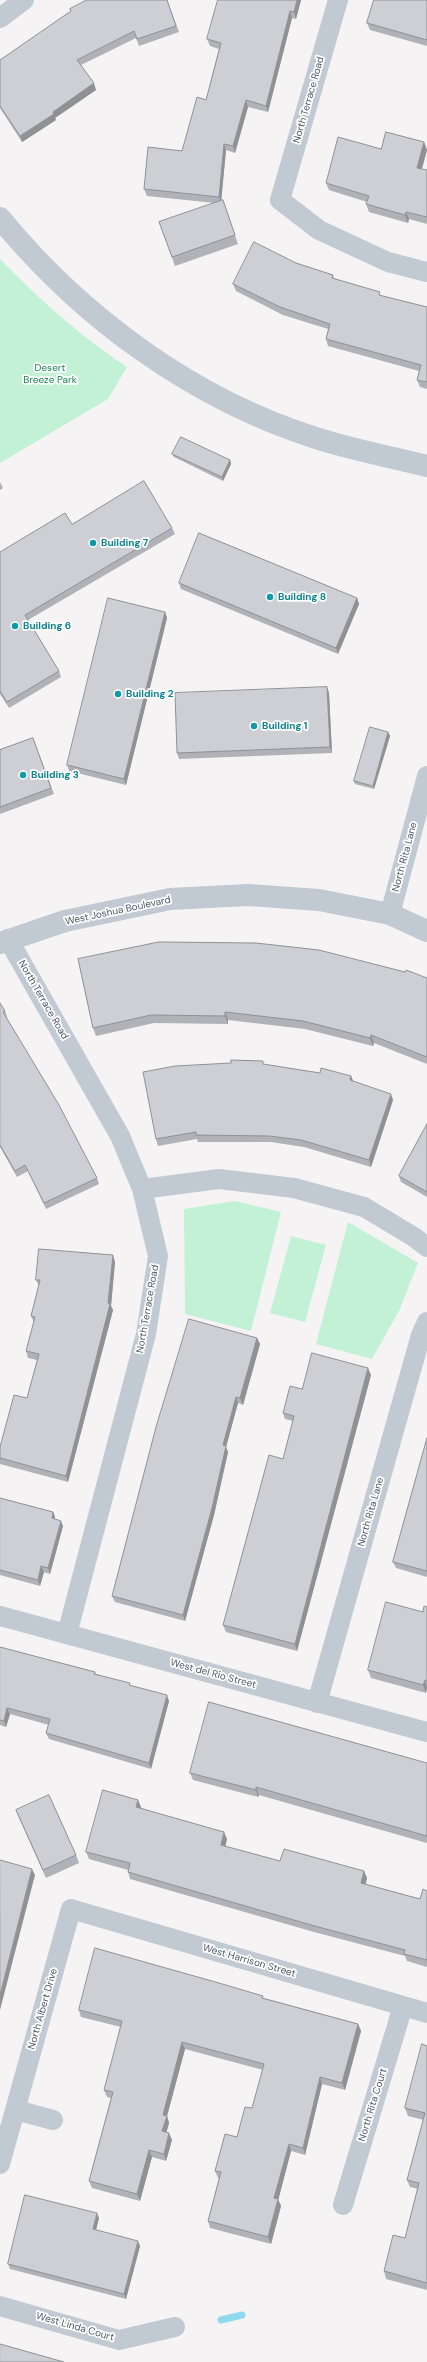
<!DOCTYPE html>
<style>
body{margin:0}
canvas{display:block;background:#f5f3f3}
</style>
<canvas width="427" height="2362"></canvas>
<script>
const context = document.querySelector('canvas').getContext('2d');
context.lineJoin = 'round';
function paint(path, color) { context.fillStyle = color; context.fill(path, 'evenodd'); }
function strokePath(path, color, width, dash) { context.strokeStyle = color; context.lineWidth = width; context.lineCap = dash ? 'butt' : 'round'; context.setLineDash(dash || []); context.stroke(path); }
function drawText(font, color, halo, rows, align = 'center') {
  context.font = font + ' "DM Sans",sans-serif'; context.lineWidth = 3.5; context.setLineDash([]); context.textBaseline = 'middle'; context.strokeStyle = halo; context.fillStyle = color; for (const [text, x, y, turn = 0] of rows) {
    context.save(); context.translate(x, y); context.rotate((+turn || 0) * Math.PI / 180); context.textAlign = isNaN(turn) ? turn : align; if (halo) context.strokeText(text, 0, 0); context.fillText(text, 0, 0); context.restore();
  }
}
const green = new Path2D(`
 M0,259C39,299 80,336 127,367L108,399L0,463Z
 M235,1201L281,1212L251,1331L185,1314L184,1209Z
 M348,1222L418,1263L399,1311L372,1359L316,1344Z
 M291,1236L326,1245L305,1322L270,1313Z`);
const stream = new Path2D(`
 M221,2320L242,2315`);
const minor = new Path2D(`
 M338,0L280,200L319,230L388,262L427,272
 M0,18L24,0
 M390,914L427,776
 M8,939L120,1136L142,1189L158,1256L146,1334L67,1634
 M142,1189L219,1179L294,1188L364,1207L414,1237L427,1247
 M0,1616L427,1732
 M317,1703L421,1335L427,1322
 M16,2110L53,2120
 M0,2164L71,1909L427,2013
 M343,2205L403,2006
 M0,2306L119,2340L175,2327`);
const tertiary = new Path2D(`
 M0,218C82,318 194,400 319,439C354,450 391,457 427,466
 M0,943L65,921L170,899L248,895L319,900L390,914L427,931`);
const wall = new Path2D(`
 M167,0L179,32L139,46L136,38L81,65L96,90L55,118L56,120L22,142L0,108V60Z
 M301,0L296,19L292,18L268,112L248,107L235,153L226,150L221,201L223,200L238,244L175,266L159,222L215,203L147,196L144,189L182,151L206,100L219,49L210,46L207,39Z
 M427,0V46L370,30L367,23Z
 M424,142L427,150L422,169L427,170V224L409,219L408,223L369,212L366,204L367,202L329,190L326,183L381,149Z
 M296,263L333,275L334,279L381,296L427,307V389L420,387L417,380L419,371L328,346L326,339L328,329L283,315L236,291L233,284Z
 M172,454L230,460L231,464L223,481L174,457Z
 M0,482L3,488L0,490Z
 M72,524L172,528L175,534L28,620L59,671L61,677L9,708L0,694V552Z
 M179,583L357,598L359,604L338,654L181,589Z
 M165,612L167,618L126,785L69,771L67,765Z
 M327,687L329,693L332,753L179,759L177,753Z
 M388,732L390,736L374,789L355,784L354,781Z
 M33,738L54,794L0,814V750Z
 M78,959L427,978V1064L374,1043L373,1046L305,1029L228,1020V1024L154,1023L96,1036L93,1028Z
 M0,1003L5,1011L7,1017H6L97,1178L99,1184L46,1209L28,1171L17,1177L0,1147Z
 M264,1064L320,1073L351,1076L353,1081L393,1100L371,1167L304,1147L271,1142H198L197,1139L158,1146L156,1139Z
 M427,1124V1197L401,1182L399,1176Z
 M115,1262L111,1306L113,1310L68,1482L0,1464V1447L27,1398L37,1360L28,1358L26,1351L34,1322L31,1316L39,1286L36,1280Z
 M257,1338L260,1344L243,1405L238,1403L226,1447L228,1452L214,1515L185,1621L115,1602L112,1596Z
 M371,1375L297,1651L226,1632L223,1625L283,1459L293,1421L285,1419L283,1413L302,1389Z
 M427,1438V1577L396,1568L393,1562Z
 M0,1498L53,1512L55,1517V1519L63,1526L50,1574L44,1572L40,1586L0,1575Z
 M427,1607V1689L426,1693L371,1678L368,1670Z
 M0,1647L95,1672L96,1674L130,1685L169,1701L151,1769L49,1739L46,1733L49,1725L10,1714L6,1727L0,1725Z
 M427,1763V1843L259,1795L258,1797L193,1780L190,1773Z
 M141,1807V1808L227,1839L225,1846L280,1861L364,1871L367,1878L365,1884L420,1899L427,1891V1967L407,1961L405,1956L314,1932L130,1879L128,1872V1870L89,1859L86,1852Z
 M16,1810L76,1855L79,1863L46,1878L19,1818Z
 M263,1996V1998L358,2024L361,2031L345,2090L322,2084L305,2155L291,2151L278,2199L281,2206L271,2244L210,2228L208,2221L219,2178H218L215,2171L237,2137L252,2108L263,2070L185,2049L167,2116L169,2123L166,2132L172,2140L166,2161L152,2157L140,2201L92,2188L89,2181L111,2098L107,2097L104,2090L121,2027L81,2017L79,2010Z
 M427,2046V2290L386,2279L384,2271L405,2238L418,2189L410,2187L407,2180L424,2120L408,2116L405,2108Z
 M99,2218L96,2230L140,2246L126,2299L10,2269L8,2264Z`);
const shadedWall = new Path2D(`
 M297,0H301L296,19L294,12Z
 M290,11L292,18L268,112L266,106Z
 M94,83L96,90L55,118L56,120L22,142L20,136L53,112Z
 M246,100L248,107L235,153L233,146Z
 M424,142L427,150L420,175L417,168Z
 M224,144L226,150L221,203L219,197Z
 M406,212L409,219L408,223L405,215Z
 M230,460L231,464L223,481L222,477Z
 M357,598L359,604L338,654L336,648Z
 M165,612L167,618L126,785L124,779Z
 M327,687L329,693L332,753L330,747Z
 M388,732L390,736L374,789L373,786Z
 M225,1012L228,1020V1024L225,1016Z
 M371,1035L374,1043L373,1046L370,1038Z
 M351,1076L354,1083L350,1080Z
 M391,1094L393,1100L371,1167L369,1160Z
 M113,1255L115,1262L111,1306L113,1310L68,1482L66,1476L108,1303Z
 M257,1338L260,1344L243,1405L240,1398Z
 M368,1368L371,1375L297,1651L295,1644Z
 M236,1397L238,1403L226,1447L228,1452L214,1515L185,1621L183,1615L223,1445Z
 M53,1512L55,1517L54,1524L52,1518Z
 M61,1521L63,1526L50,1574L48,1568Z
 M41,1566L44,1572L40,1586L38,1580Z
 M425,1680L427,1687L426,1693L423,1685Z
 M167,1695L169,1701L151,1769L149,1763Z
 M7,1708L10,1714L6,1727L4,1721Z
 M256,1787L259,1795L258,1797L256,1790Z
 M138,1800L141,1807L139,1814L136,1807Z
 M224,1832L227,1839L224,1852L221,1845Z
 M32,1869L35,1875L0,2010V1995Z
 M364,1871L367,1878L364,1891L361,1883Z
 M358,2024L361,2031L345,2090L342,2083Z
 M182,2042L185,2049L167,2116L169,2123L165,2138L162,2131L163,2115Z
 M320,2077L322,2084L305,2155L303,2148Z
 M169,2133L172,2140L166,2161L164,2154Z
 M289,2144L291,2151L277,2205L274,2198Z
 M149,2150L152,2157L140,2201L137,2194Z
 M278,2199L281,2206L271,2244L268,2237Z
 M97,2213L99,2218L95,2234L93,2229Z
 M138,2241L140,2246L126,2299L124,2294Z`);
const building = new Path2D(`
 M87,0H167L176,26L137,39L134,31L77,60L94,83L53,112L54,114L20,136L0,106V60L71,11L70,9Z
 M218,0H297L294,12L290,11L266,106L246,100L233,146L224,144L219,197L144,189L148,147L182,151L197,97L206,100L221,43L207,39Z
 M374,0H427V40L367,23Z
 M386,132L424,142L417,168L427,170V217L406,212L405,215L366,204L369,196L326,183L338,137L381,149Z
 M223,200L235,235L172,257L159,222Z
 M254,242L296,263L333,275L332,278L380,292L379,295L427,307V382L417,380L421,365L326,339L330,324L280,307L233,284Z
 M181,437L230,460L222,477L172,454Z
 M144,481L172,528L25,615L59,671L7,702L0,691V552L65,513L72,524Z
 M199,533L357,598L336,648L179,583Z
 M108,598L165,612L124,779L67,765Z
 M327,687L330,747L177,753L175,693Z
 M370,727L388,732L373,786L354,781Z
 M33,738L51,788L0,807V750Z
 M159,942L256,943L319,950L405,972L406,970L427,978V1057L371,1035L370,1038L303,1021L225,1012V1016L151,1015L93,1028L78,959Z
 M0,1003L5,1011L3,1012L59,1105L97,1178L44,1203L25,1165L15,1171L0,1145Z
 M231,1060L263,1061V1064L320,1073L321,1068L351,1076L350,1080L391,1094L369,1160L301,1140L269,1136L196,1135V1132L156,1139L143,1072L175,1066L231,1063Z
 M427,1124V1192L399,1176Z
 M39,1249L113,1255L108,1303L110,1304L66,1476L0,1458V1447L14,1395L27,1398L39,1354L26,1351L35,1317L31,1316L40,1280H36Z
 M189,1319L257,1338L240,1398L236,1397L223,1445L226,1446L212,1508L183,1615L112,1596L156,1427Z
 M312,1353L368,1368L295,1644L223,1625L269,1455L283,1459L294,1416L283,1413L290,1386L302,1389Z
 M427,1438V1571L393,1562Z
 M0,1498L53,1512L52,1518L61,1521L48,1568L41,1566L38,1580L0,1570Z
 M386,1602L423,1612L424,1606L427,1607V1681L425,1680L423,1685L368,1670Z
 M0,1647L95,1672L94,1674L130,1683L129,1685L167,1695L149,1763L46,1733L50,1719L7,1708L4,1721L0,1720Z
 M209,1702L427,1763V1836L256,1787V1790L190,1773Z
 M103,1790L138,1800L136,1807L224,1832L221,1845L280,1861L284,1849L364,1871L361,1883L420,1899L423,1889L427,1891V1960L404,1954L405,1950L311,1925L128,1872L130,1863L86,1852Z
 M49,1795L76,1855L43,1870L16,1810Z
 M0,1860L32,1869L0,1995Z
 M95,1948L219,1983L263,1996L262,1998L358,2024L342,2083L320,2077L303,2148L289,2144L274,2198L278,2199L268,2237L208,2221L221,2172L215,2171L225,2134L237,2137L245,2107L252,2108L264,2064L182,2042L163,2115L167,2116L162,2131L169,2133L164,2154L149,2150L137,2194L89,2181L113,2092L104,2090L122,2021L79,2010Z
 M422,2044L427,2046V2283L384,2271L393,2235L405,2238L419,2183L407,2180L425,2113L405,2108Z
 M25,2195L97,2213L93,2229L138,2241L124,2294L8,2264Z
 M0,2344L64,2362H0Z`);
const markers = [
 [93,543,4,"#0f9aa8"],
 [270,597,4,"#0f9aa8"],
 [15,626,4,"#0f9aa8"],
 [118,694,4,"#0f9aa8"],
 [254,726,4,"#0f9aa8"],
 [23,775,4,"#0f9aa8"]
];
const streetNames = [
 ["North Terrace Road",309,100,-74],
 ["North Rita Lane",405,857,-75],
 ["West Joshua Boulevard",118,911,-12],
 ["North Terrace Road",43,1000,60],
 ["North Terrace Road",148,1309,-80],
 ["North Rita Lane",371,1512,-74],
 ["West del Rio Street",213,1674,15],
 ["West Harrison Street",249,1961,16],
 ["North Albert Drive",43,2009,-74],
 ["North Rita Court",373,2105,-73],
 ["West Linda Court",75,2327,16]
];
const parkNames = [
 ["Desert",50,368],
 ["Breeze Park",50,380]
];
const cultureNames = [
 ["Building 7",101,543],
 ["Building 8",278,597],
 ["Building 6",23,626],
 ["Building 2",126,694],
 ["Building 1",262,726],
 ["Building 3",31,775]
];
paint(green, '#c3f1d5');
strokePath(stream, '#90daee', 7);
strokePath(minor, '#c1cad2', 20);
strokePath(tertiary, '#c1cad2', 22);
paint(wall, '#b0b2b7');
paint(shadedWall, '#909195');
paint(building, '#cdcfd5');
strokePath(building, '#909195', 1);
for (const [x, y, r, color] of markers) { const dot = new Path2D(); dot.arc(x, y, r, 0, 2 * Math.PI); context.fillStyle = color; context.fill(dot); strokePath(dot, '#fff', 1.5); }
drawText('10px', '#4a5661', '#fff', streetNames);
drawText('10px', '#17864f', '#fff', parkNames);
drawText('bold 10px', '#0d838f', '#fff', cultureNames, 'left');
</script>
